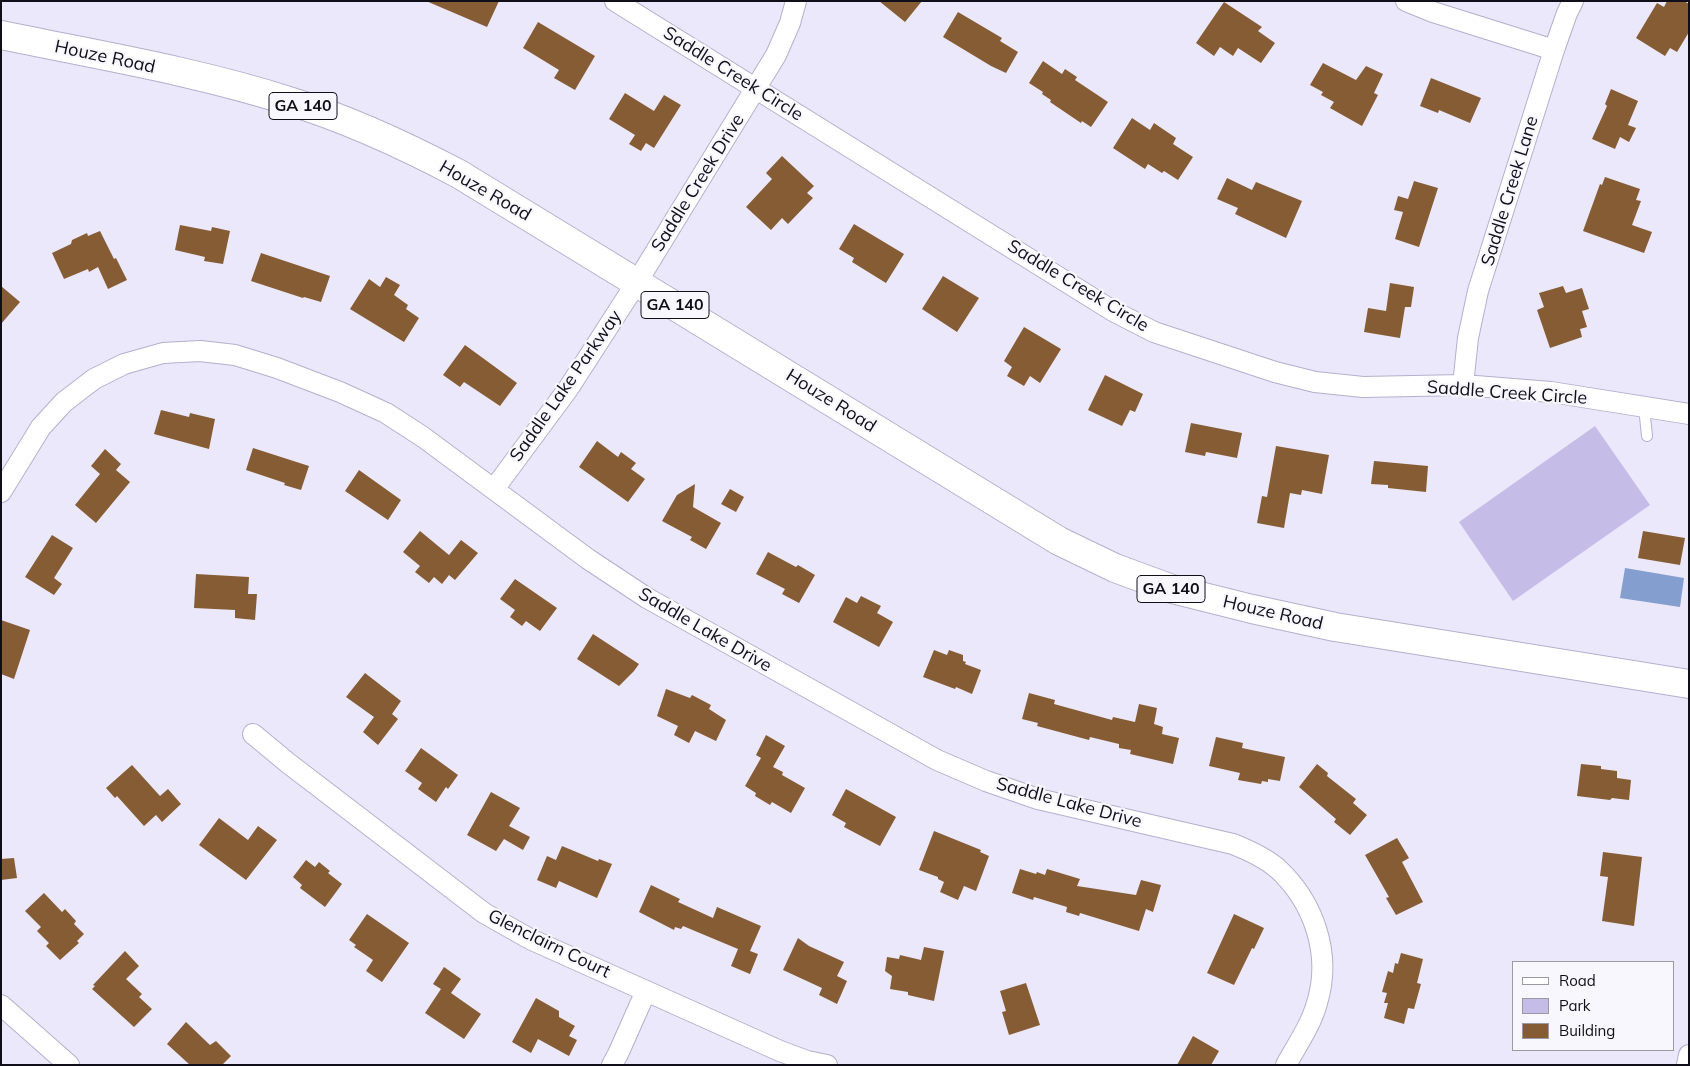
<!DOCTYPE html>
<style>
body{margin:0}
#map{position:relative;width:1690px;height:1066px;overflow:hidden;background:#ebe8fb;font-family:Mulish,sans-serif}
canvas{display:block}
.frame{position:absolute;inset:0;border:2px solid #100e19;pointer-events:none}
.legend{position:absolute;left:1512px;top:961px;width:162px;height:90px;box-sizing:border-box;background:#f8f7fd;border:1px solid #9b9aa2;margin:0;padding:6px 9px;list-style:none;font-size:15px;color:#100e19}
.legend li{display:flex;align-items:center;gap:10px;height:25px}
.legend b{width:25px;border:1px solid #9b9aa2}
</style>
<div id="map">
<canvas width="1690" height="1066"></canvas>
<div class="frame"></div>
<ul class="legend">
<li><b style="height:6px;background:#fff"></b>Road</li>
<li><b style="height:14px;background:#c5bde7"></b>Park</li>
<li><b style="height:14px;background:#865c35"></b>Building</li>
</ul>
</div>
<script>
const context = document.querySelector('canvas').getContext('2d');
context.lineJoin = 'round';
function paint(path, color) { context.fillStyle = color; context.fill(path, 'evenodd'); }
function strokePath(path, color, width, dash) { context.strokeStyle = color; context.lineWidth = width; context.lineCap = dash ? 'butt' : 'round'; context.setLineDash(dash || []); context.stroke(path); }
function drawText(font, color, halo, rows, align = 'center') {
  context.font = font + ' Mulish,sans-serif'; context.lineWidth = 4.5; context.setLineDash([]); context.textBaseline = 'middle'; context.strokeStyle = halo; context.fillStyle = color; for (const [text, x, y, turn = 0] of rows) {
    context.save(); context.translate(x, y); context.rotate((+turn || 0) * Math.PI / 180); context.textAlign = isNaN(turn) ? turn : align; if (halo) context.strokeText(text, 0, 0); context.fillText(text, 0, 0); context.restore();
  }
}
const green = new Path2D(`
 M1595,426L1650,505L1513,601L1459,522Z`);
const water = new Path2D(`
 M1625,568L1684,578L1680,607L1620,598Z`);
const building = new Path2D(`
 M426,1H499L487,27Z
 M879,1H922L905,22Z
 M1667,1H1684L1689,4V32L1677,52L1670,48L1665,56L1636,38L1657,3L1664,7Z
 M1224,2L1262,27L1258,31L1275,43L1261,63L1238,48L1233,56L1220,47L1214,56L1196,43Z
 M958,12L1002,38L1000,41L1018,52L1006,73L991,66L943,37Z
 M538,22L595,56L575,90L554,78L559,70L523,48Z
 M1043,61L1062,74L1065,69L1077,77L1075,80L1108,102L1091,127L1082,121L1081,123L1050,102L1051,100L1042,94L1043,92L1029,83Z
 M1323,63L1356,80L1366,66L1383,74L1374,93L1378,95L1362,126L1330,108L1334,102L1321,95L1323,92L1310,85Z
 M1431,78L1481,98L1470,123L1439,110L1438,113L1420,106Z
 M1611,89L1638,101L1628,125L1636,128L1629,142L1620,137L1615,149L1592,139L1607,106L1605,104Z
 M625,93L654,111L664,95L681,105L654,148L646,143L641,151L629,144L635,135L609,119Z
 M1132,118L1150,130L1154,123L1176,138L1173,144L1193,157L1178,180L1164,171L1162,173L1148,164L1145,169L1113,148Z
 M782,156L814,186L807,193L813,198L788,224L782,218L771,230L746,207L772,179L766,173Z
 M1605,177L1640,189L1636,200L1641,201L1632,225L1652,232L1644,253L1583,231L1600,184L1602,185Z
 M1227,178L1252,190L1256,182L1302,201L1286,238L1235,214L1238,208L1217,199Z
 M1414,181L1438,188L1419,247L1395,239L1403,212L1394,210L1398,196L1408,199Z
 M854,224L904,254L886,283L852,262L854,258L839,249Z
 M180,225L211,231L212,227L230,231L223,264L204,261L205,257L175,250Z
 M100,231L114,259L116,258L127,280L108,289L98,267L89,272L88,269L64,279L52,253L71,244L72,240L87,233L88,236Z
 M261,253L330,276L321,302L304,297L303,298L251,281Z
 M943,276L979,298L957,332L922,309Z
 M386,277L400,285L394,295L408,305L406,309L419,318L404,342L350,309L369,279L380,287Z
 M1390,283L1414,287L1411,307H1405L1400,338L1364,332L1368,308L1386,311Z
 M1,286L20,302L1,324Z
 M1563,286L1566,293L1582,288L1589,309L1582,311L1587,327L1580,329L1582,337L1550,348L1537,310L1544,307L1539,293Z
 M1024,327L1061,349L1040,383L1030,376L1024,386L1007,376L1012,367L1004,361Z
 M465,345L517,383L500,406L464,382L460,387L443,375Z
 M1105,375L1143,394L1135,412L1130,410L1122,426L1088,410Z
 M161,410L189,417L190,413L215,419L209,449L154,434Z
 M1191,423L1242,433L1237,458L1206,452L1205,456L1185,452Z
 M597,441L618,457L621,452L636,463L631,469L645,479L628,502L579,467Z
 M1276,446L1329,455L1322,494L1302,490L1301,495L1290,493L1284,528L1257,523L1262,496L1267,497Z
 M253,448L309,466L301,490L284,485L285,483L246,470Z
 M105,449L121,464L116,470L130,482L96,523L75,505L100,474L91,466Z
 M1374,461L1428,466L1426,492L1388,488V485L1371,484Z
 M359,470L401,500L388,520L345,491Z
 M695,484L693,507L721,523L706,549L690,540L692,537L662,521L677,495Z
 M730,489L744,497L736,512L721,504Z
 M420,531L449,555L461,540L478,553L455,580L449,575L442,584L434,577L429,583L415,572L420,566L403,552Z
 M1643,531L1685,538L1680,565L1638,558Z
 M52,535L73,548L54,578L62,584L54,595L25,577Z
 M768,552L796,567L798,565L815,575L799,603L782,594L785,589L756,574Z
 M196,574L249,577L248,594H257L255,620L235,618V610L194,608Z
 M515,579L557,608L540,631L526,621L522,626L510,617L515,610L500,599Z
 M861,596L881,606L877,613L893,622L879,647L833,622L846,597L857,603Z
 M1,620L30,630L14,679L1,674Z
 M593,634L639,664L634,671L619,686L577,659Z
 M934,650L947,655L949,650L963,655V661L966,662L965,664L981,670L972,694L956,687L955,689L923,677Z
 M365,673L401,701L392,714L398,719L378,745L363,732L374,717L346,697Z
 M666,689L690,698L692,695L711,705L709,709L726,720L716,741L695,731L689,743L674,735L678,726L657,716Z
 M1029,693L1055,700L1054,704L1112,720L1113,717L1135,722L1139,704L1157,708L1154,724L1163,727L1162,734L1179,738L1173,764L1130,754L1131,750L1119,748V744L1090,737L1089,740L1037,726L1038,723L1022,719Z
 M766,735L785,746L773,767L783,772L782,775L805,788L791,813L772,802L770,805L755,796L756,793L745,786L761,758L756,755Z
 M1216,737L1243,743L1242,748L1285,757L1280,781L1268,779V782L1262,781L1261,784L1238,780L1240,773L1209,766Z
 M421,748L458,775L448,789L446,787L436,802L418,789L422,783L405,771Z
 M1317,764L1328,773L1327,776L1356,799L1353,803L1367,815L1350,835L1334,822L1336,819L1299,787Z
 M1581,764L1601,766V769L1617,771V778L1631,780L1629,800L1612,798L1610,800L1577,796Z
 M132,765L160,796L168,789L181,804L162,822L156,815L144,826L117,796L115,798L106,788Z
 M846,789L896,817L880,846L844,827L846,823L832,815Z
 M491,792L520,808L509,826L530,837L523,850L504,839L496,851L467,835Z
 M219,818L248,840L258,826L277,840L246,880L199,845Z
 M934,831L981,850L980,852L989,856L976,891L964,886L958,900L940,892L944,882L938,879V877L919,870Z
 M1397,838L1409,858L1402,862L1423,902L1396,915L1386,898L1389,897L1365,855Z
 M562,846L598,861L599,859L612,864L597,898L559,881L556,888L537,880L547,856L556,860Z
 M1603,852L1642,857L1634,926L1602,921L1608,877L1600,876Z
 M14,858L17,878L1,880V859Z
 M306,860L315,867L319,862L330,871L328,873L342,884L325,907L300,888L302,885L293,877Z
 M1020,869L1036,874L1037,872L1045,875L1047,869L1080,879L1077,886L1136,895L1141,880L1161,885L1153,912L1146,909L1139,931L1080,913L1079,916L1066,912L1067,907L1034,897L1033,900L1012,893Z
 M651,885L680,899L678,902L713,918L717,907L761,926L750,951L758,954L750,974L731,966L738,949L683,926L681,929L675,927L674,930L639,912Z
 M44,893L62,912L65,909L76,921L74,924L84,934L77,941L79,943L60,960L46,946L49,943L37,931L41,927L25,911Z
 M367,914L409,943L382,982L366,971L373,960L354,947L356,945L349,940Z
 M1234,914L1264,928L1254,949L1252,948L1234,985L1207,973Z
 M798,938L809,946L844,962L837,976L847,981L837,1004L819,995L822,988L783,970Z
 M924,947L944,951L934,1001L908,995V992L890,989L892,976L885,971L887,957L899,959L900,955L921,960Z
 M125,951L139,966L126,979L142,994L139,997L152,1009L134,1027L92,989L95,986L93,985Z
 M1401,953L1423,959L1417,983L1421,984L1414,1009L1408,1008L1404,1024L1384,1018L1388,1003H1384L1387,993L1382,992L1388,971L1393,973L1395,963L1398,964Z
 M444,967L461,979L451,993L481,1014L464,1039L425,1013L441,989L433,984Z
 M1026,983L1040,1025L1009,1035L1002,1012L1006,1011L1000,991Z
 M536,998L559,1011V1017L575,1026L569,1036L577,1040L569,1056L538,1039L531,1053L512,1042Z
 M186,1022L210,1045L216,1041L231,1056L222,1065H190L167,1044Z
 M1193,1036L1219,1051L1211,1065H1177Z`);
const lane = new Path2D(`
 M1644,407L1647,436`);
const street = new Path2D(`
 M615,1L1113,311L1154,332L1275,372L1315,382L1363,387L1463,385L1551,392L1689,414
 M1406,1L1433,12L1554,50
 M1463,385L1468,338L1478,291L1554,50L1567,13L1573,1
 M494,489L568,389L637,282L776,55L790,23L796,1
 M1,492L41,427L64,402L94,379L124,364L163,353L200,351L235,355L277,368L340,392L386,413L423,437L588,559L647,598L937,760L986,781L1038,799L1233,844C1248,850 1264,857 1277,868C1314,902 1332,954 1317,1003C1311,1025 1297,1045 1286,1065
 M253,734L288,763L484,913L530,939L780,1051L807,1061L827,1065
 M1,1005L69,1065
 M612,1065L618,1054L646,991
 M1687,1065L1689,1055`);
const primary = new Path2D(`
 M1,35C97,55 195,71 289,101C348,119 404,145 459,174L1059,541L1115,568L1172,589L1252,609L1335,627L1689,684`);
const shields = [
 [303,106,68],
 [675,305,68],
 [1171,589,68]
];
const shieldNames = [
 ["GA 140",303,106],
 ["GA 140",675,305],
 ["GA 140",1171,589]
];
const streetNames = [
 ["Houze Road",105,57,12],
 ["Saddle Creek Circle",733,74,32],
 ["Saddle Creek Drive",698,183,-58],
 ["Houze Road",485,191,30],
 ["Saddle Creek Lane",1510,191,-73],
 ["Saddle Creek Circle",1078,286,31],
 ["Saddle Lake Parkway",566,386,-55],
 ["Saddle Creek Circle",1507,393,4],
 ["Houze Road",831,401,32],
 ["Houze Road",1273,613,13],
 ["Saddle Lake Drive",705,630,30],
 ["Saddle Lake Drive",1069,803,15],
 ["Glenclairn Court",549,944,26]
];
paint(green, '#c5bde7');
paint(water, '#849ecf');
paint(building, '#865c35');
strokePath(lane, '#b5afce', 12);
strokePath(street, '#b5afce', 22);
strokePath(primary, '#b5afce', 30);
strokePath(lane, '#fff', 10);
strokePath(street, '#fff', 20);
strokePath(primary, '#fff', 28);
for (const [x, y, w] of shields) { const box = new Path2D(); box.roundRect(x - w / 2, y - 13.5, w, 27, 4); context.fillStyle = '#f8f7fd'; context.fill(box); strokePath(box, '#100e19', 1); }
drawText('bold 16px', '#100e19', null, shieldNames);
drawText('18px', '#100e19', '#f8f7fd', streetNames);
</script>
